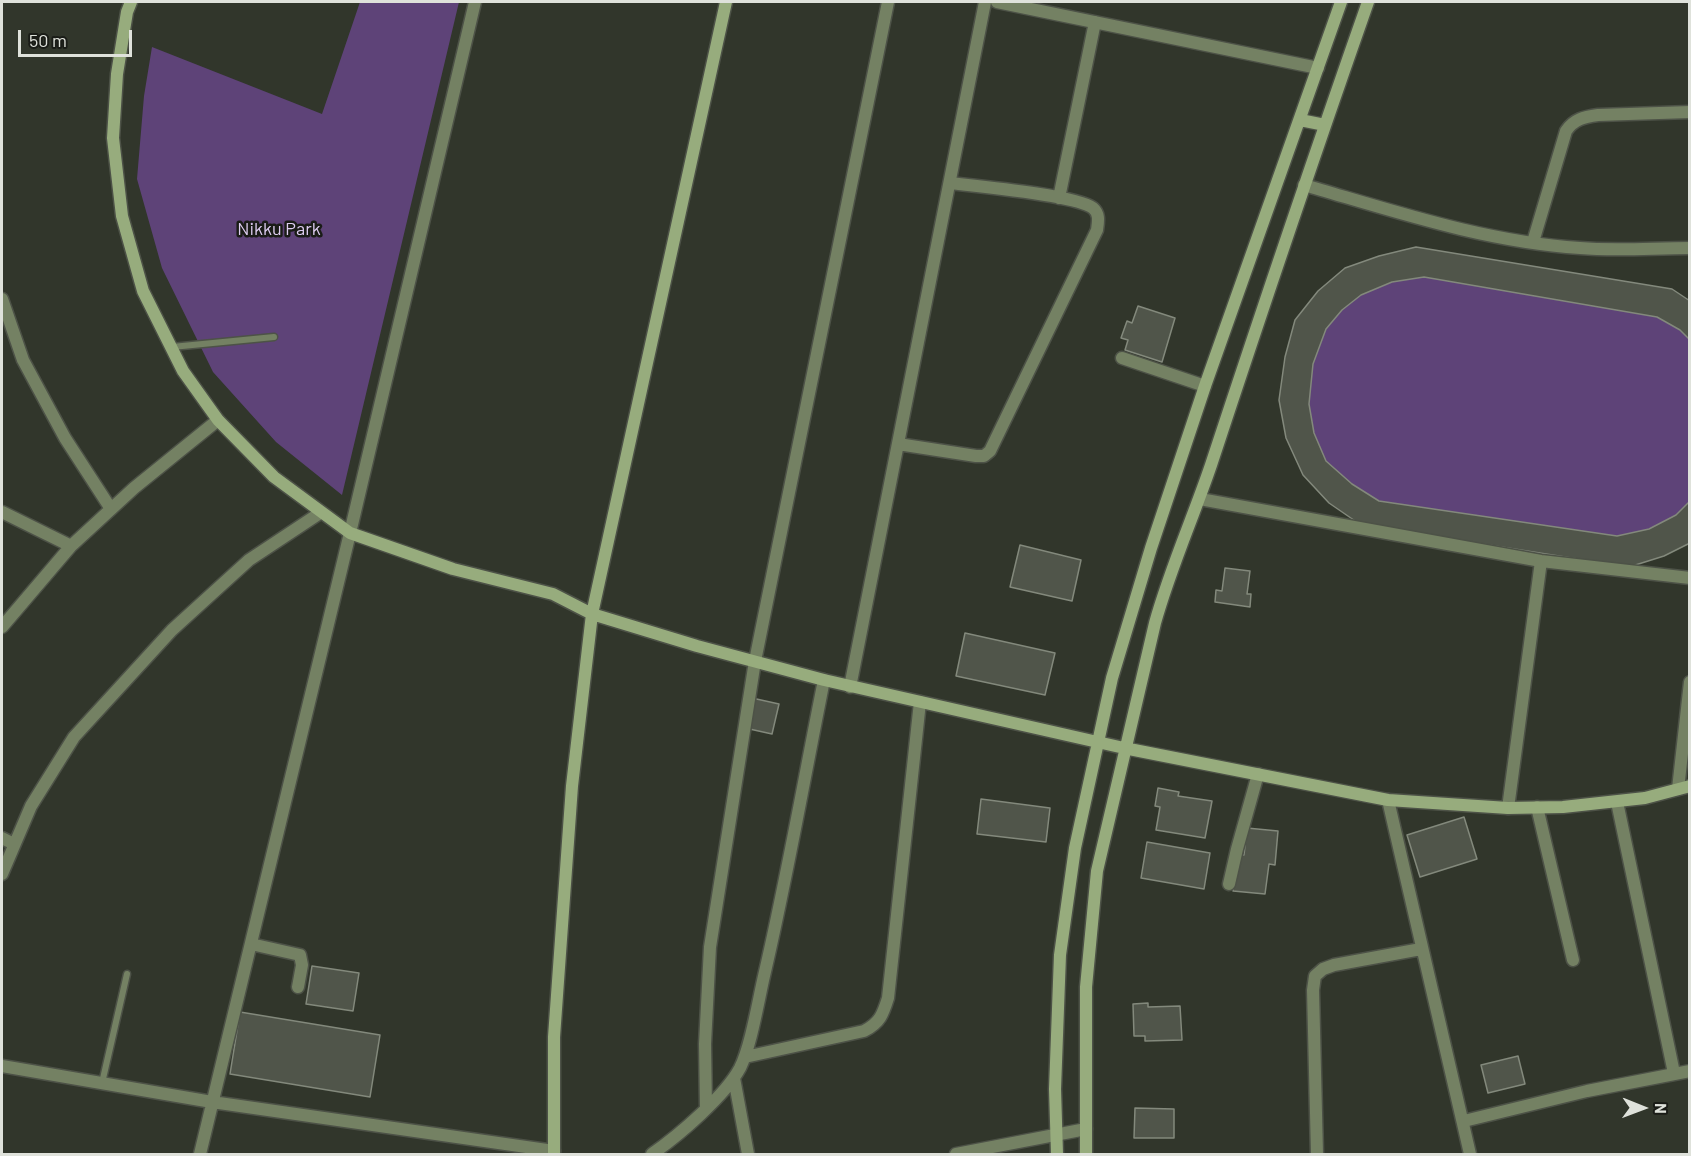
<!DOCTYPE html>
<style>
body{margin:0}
#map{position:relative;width:1691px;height:1156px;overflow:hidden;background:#31362b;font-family:Barlow,sans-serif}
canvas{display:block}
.frame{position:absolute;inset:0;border:3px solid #dfe2db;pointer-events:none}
.north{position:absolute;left:1613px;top:1078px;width:60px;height:60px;-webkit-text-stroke:4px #1a1c17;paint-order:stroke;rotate:91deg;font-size:16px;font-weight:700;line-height:24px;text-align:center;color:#dfe2db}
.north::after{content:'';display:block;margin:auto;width:21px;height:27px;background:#dfe2db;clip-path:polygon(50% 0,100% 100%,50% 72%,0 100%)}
.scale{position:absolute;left:18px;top:30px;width:114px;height:27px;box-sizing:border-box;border:3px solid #dfe2db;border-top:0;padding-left:8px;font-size:18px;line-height:21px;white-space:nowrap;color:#dfe2db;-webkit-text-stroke:4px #1a1c17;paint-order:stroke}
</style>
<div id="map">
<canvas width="1691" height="1156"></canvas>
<div class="frame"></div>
<div class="north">N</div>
<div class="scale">50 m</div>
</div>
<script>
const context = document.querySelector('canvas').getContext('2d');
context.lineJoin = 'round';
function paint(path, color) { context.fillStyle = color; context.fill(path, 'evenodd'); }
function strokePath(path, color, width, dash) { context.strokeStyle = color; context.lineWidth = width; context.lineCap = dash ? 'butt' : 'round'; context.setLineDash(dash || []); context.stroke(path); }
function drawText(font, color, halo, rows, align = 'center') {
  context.font = font + ' Barlow,sans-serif'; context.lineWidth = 5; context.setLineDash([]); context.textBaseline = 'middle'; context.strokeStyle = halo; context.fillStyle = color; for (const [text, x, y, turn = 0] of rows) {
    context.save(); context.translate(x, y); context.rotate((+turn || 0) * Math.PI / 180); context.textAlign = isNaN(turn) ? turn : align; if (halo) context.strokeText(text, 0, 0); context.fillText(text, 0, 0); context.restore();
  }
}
const green = new Path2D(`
 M360,2H459L342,495L276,442L213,372L162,268L137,179L144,96L152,47L322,114Z
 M1416,247L1672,289L1689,301V543L1664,556L1629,567L1361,525L1329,503L1303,475L1286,438L1279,400L1285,357L1295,320L1318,291L1345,268L1379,256Z`);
const building = new Path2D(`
 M1416,247L1672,289L1690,301V340L1680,330L1657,317L1424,277L1392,282L1361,295L1342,310L1326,329L1313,364L1309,404L1314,433L1326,461L1352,484L1379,501L1617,536L1649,529L1676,515L1690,501V543L1664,556L1629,567L1361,525L1329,503L1303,475L1286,438L1279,400L1285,357L1295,320L1318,291L1345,268L1379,256Z
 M1138,306L1175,318L1162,362L1125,350L1128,340L1121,338L1127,321L1132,323Z
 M1020,545L1081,560L1072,601L1010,587Z
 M1225,568L1250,571L1247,594H1251L1250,607L1215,602L1216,590L1222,591Z
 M965,633L1055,653L1045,695L956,676Z
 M752,698L779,704L772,734L745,728Z
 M1158,788L1179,792L1178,796L1212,801L1205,838L1156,830L1160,807L1155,806Z
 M981,799L1050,808L1046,842L977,834Z
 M1464,817L1477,859L1420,877L1407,835Z
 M1247,828L1278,831L1275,865L1269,864L1265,894L1233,891L1237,855H1244Z
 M1147,842L1210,853L1204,889L1141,878Z
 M312,966L359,973L353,1011L306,1004Z
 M1148,1003V1007L1180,1006L1182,1040L1145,1041V1036H1134L1133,1004Z
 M240,1012L380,1035L370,1097L230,1074Z
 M1518,1056L1525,1084L1488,1093L1481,1065Z
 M1135,1108L1174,1109V1138H1134Z`);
const lane = new Path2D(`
 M172,347L274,337
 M102,1083L127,974`);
const street = new Path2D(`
 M997,2L1318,68
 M1304,185C1394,211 1485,242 1580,248C1616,251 1653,248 1690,248
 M1059,198L1095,22
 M1533,242L1566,131C1574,119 1584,117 1598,115L1690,112
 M2,299L23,360L65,438L111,509
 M1122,358L1205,386
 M898,444L976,456H984L990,451L1097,230C1098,222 1100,214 1093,208C1076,195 976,186 950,183
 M1200,499L1541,561L1690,578
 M2,512L71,546
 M2,627L71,546L134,488L218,420
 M850,687L985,2
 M1678,789L1690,682
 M1388,800L1470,1154
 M1617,802L1674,1073
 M1537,807L1573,960
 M1508,808L1541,561
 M2,838L14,844
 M2,874L31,806L74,737L172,630L249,560L320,513
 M1229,884L1237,849L1258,774
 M251,944L300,955L302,965L298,987
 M745,1057L864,1031C880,1023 883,1014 888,998L920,702
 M2,1066L212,1102L554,1151
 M734,1078L748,1154
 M706,1108L705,1044L710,947L755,661L888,2
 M1464,1121L1587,1091L1690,1071
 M200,1154L350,533L475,2
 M652,1154C678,1136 725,1096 740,1068C751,1046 758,1002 764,976C787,878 804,779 824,680
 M956,1154L1086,1129
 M1317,1154L1313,990L1315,976L1323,969L1334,965L1421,949`);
const secondary = new Path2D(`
 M131,2L127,12L117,74L113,138L122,216L143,291L183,371L218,420L274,477L350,533L453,569L553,594L592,614L697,646L824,680L1124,748L1388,800L1508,808L1563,807L1645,798L1690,786
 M1300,120L1325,125
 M554,1154V1037L572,786L592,614L726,2
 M1057,1154L1055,1089L1060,955L1075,848L1112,678L1151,548L1205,386L1341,2
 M1086,1154V987L1097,871L1155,623C1170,569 1193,518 1211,465C1262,310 1314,156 1368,2`);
const parkNames = [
 ["Nikku Park",279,229]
];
paint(green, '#5e4378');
paint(building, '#50554a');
strokePath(building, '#83897c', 1.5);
strokePath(lane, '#4d5247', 9);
strokePath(street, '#4d5247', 15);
strokePath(secondary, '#4d5247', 15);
strokePath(lane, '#748163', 6);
strokePath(street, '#748163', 12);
strokePath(secondary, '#97ac7d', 12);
drawText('18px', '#decdf1', '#1a1c17', parkNames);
</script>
